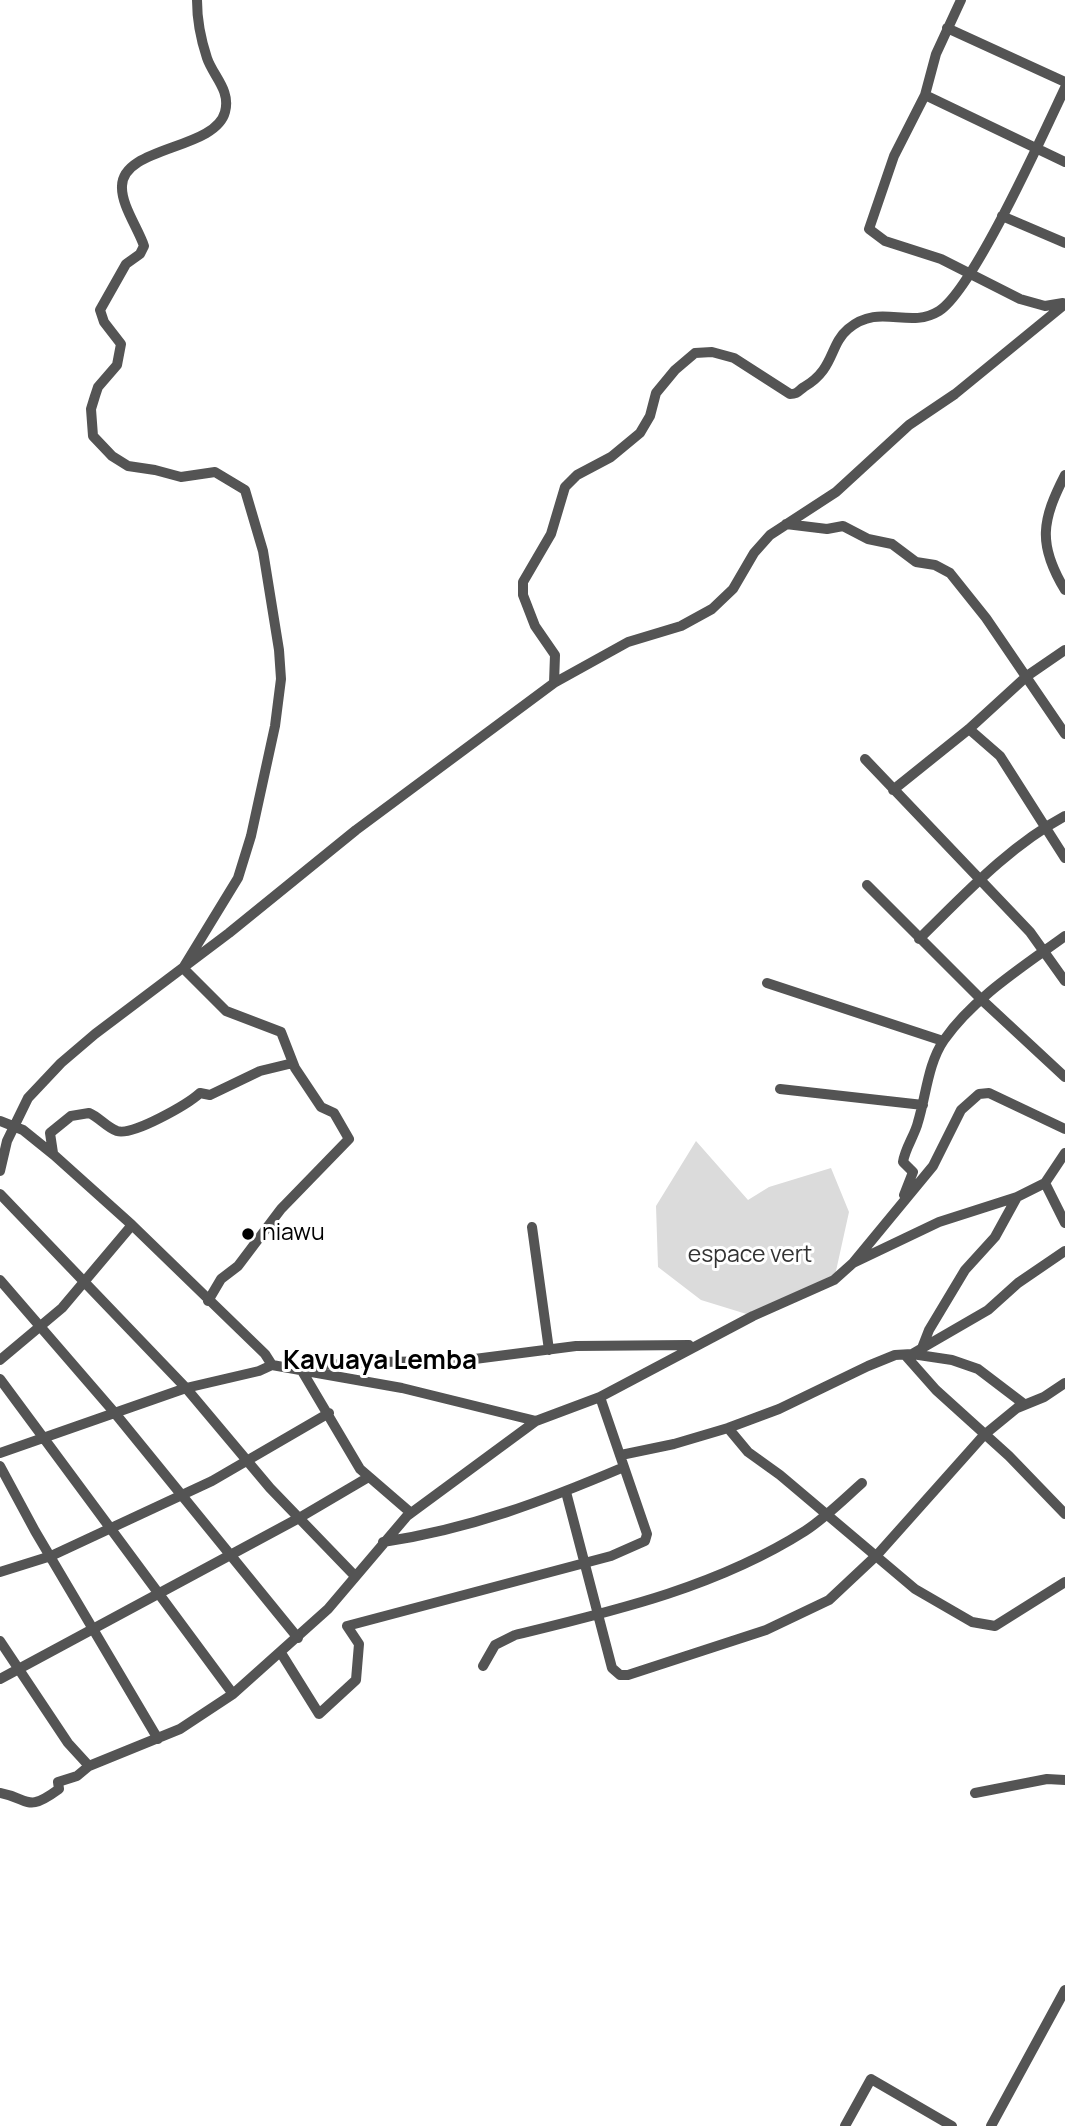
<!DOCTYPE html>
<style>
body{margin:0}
canvas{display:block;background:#fff}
</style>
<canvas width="1065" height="2126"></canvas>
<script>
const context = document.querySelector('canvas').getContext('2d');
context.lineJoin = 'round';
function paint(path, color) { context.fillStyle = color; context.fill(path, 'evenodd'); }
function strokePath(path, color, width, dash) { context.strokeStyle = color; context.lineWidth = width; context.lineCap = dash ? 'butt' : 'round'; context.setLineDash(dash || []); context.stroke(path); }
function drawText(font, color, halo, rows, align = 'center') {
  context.font = font + ' Manrope,sans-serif'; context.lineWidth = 6; context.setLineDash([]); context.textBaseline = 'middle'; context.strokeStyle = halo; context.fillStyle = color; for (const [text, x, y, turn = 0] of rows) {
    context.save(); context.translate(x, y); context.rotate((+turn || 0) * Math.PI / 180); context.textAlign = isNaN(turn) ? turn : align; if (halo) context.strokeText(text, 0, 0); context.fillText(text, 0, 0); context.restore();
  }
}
const green = new Path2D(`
 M696,1141L748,1200L769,1187L831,1168L849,1212L834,1280L753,1316L701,1300L658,1267L656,1206Z`);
const minor = new Path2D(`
 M197,0C197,18 201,40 207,58C213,76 231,90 225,112C215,150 123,146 122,186C121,205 138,228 144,246L140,254L126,264L100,310L104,322L121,344L117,365L98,387L95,396L91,409L93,436L112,456L128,466L155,470L181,477L215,472L245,490L263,551L279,650L281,679L275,726L251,836L238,878L183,968L226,1011L281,1032L295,1068L321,1107L334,1113L349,1139L281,1209L238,1266L221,1279L208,1301
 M961,0L936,54L925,95L894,156L869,229L885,241L941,259L1020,299L1045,306L1063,303
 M947,28L1065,82
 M925,95L1065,162
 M1002,216L1065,243
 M1065,475C1042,520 1037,544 1065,590
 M786,524L827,529L843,526L868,539L892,544L916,562L935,565L950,573L986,618L1065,734
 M554,683L555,655L535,626L523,595V582L551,534L565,487L577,475L611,457L640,433L650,416L656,393L675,370L695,353L712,352L734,358L790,394C798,394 798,391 804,387C835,369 829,345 848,329C880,302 908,330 939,311C973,290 1044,132 1065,88
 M969,729L1000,756L1065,858
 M865,759L1030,932L1065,981
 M893,790L969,729L1027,676L1065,650
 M867,885L982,1000L1065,1077
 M919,939C964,895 1009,846 1065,816
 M767,983L943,1041
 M780,1089L923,1105
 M0,1121L23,1130L54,1155L132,1225L265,1354L272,1365
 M53,1153L50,1133L71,1116L89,1113C99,1117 106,1127 117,1131C133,1136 188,1104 200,1093L210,1095L260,1071L293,1063
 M0,1171L7,1141L28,1098L61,1063L95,1034L229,933L356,830L554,683L628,642L681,626L712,609L733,589L754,553L770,535L836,492L909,425L955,394L1065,304
 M1045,1183L1065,1223
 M0,1194L186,1388L270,1488L354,1575
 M904,1195L913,1172L903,1162C905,1148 915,1135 918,1122C926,1096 928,1063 944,1040C973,998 1024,966 1065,936
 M532,1227L549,1350
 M853,1263L939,1222L1017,1197L1045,1183L1065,1153
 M0,1280L114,1412L298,1638
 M922,1348L929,1330L965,1270L995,1237L1017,1197
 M912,1354L952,1360L978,1369L1024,1404
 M905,1355L936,1390L1009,1456L1065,1514
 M0,1360L62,1308L132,1225
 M0,1379L233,1694
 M728,1428L748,1452L780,1475L915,1589L972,1622L995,1626L1065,1582
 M0,1453L186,1388L259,1371L272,1365L402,1388L536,1421
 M621,1455L674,1444L728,1428L779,1409L868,1366L895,1355L912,1354L988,1310L1018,1283L1065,1251
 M0,1466L35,1531L158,1739
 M566,1492L612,1668L620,1675H628L766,1630L829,1600L877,1555L984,1435L1017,1408L1044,1397L1065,1383
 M411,1513L360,1469L302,1371L325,1365L372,1362L459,1361L576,1346L689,1345
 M383,1542C470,1529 544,1501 624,1467
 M0,1572L51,1556L212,1481L329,1413
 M0,1641L68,1743L89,1766L180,1729L233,1694L328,1609L407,1516L536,1421L600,1397L753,1316L834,1280L853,1263L933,1166L961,1110L979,1094L989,1093L1065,1129
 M281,1653L319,1714L356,1680L359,1644L347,1626L611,1556L645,1541L647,1534L600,1397
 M483,1666L495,1645L515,1635C614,1611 717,1587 805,1531C825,1518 844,1499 862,1483
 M0,1679L299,1518L367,1478
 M0,1793C31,1799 26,1813 59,1789L58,1782L77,1776L89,1766
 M975,1793L1047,1779L1065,1780
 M845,2126L871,2079L952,2126
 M991,2126L1065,1990`);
const markers = [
 [248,1234,7,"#000"]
];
const poiNames = [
 ["niawu",262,1234]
];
const parkNames = [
 ["espace vert",750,1256]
];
const quarterNames = [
 ["Kavuaya Lemba",380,1362]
];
paint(green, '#dbdbdb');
strokePath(minor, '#545454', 10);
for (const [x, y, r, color] of markers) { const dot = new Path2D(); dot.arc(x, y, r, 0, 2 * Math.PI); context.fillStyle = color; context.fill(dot); strokePath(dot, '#fff', 2.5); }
drawText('23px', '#000', '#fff', poiNames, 'left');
drawText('23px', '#323232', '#fff', parkNames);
drawText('bold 26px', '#000', '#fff', quarterNames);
</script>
